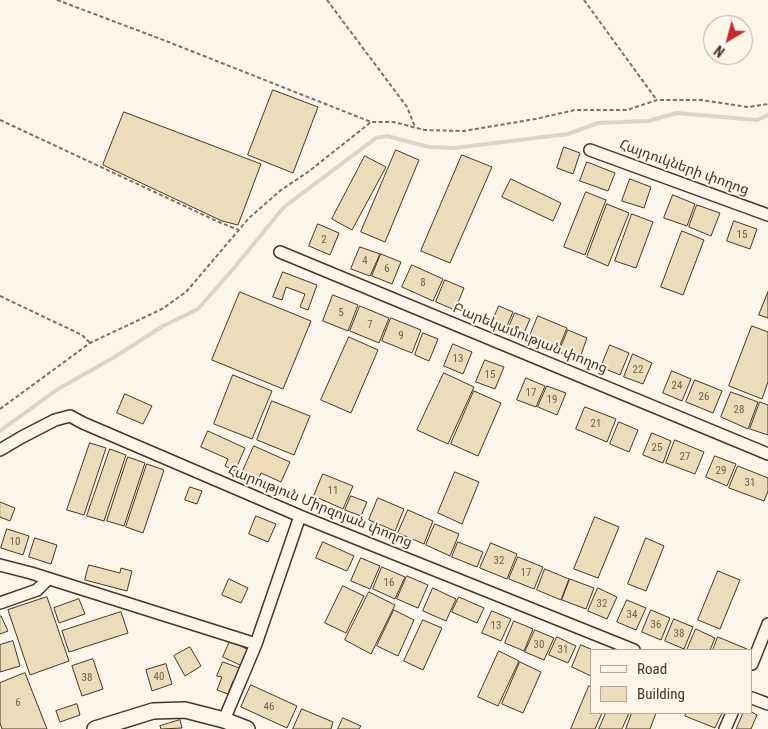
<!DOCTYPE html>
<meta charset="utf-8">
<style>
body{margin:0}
#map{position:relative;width:768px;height:729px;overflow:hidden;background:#fbf6e9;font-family:"Roboto Condensed",sans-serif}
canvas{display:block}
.legend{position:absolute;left:590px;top:649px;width:162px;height:65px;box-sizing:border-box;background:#fbf6e9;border:1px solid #b4a999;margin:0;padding:6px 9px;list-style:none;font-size:15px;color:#4a3520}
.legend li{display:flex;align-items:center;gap:10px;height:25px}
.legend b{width:25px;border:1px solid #b4a999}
.north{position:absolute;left:703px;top:15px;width:50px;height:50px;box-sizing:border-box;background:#fbf6e9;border:1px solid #b4a999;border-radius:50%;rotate:217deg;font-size:14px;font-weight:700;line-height:20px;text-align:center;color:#4a3520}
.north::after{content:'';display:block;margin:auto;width:18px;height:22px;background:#c62828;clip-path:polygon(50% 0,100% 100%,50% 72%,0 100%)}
</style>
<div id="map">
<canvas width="768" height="729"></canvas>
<ul class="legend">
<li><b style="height:6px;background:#fbf6e9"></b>Road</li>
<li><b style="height:14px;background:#ecdcbc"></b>Building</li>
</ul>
<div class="north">N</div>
</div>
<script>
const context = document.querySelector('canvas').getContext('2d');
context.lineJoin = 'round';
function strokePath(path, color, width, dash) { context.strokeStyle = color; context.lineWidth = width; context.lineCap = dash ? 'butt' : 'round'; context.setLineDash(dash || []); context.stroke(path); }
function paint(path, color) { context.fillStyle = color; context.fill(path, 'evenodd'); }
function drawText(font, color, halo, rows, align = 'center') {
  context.font = font + ' "Roboto Condensed","Noto Sans Armenian",sans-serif'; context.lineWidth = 4; context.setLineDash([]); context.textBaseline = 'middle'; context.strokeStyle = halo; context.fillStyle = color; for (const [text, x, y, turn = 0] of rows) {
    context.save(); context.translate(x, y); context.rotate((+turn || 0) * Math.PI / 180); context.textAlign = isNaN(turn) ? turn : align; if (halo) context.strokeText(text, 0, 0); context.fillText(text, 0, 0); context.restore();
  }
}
const stream = new Path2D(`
 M0,431L58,389L113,358L163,326L198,309L234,268L284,207L376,138L387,136L429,147L454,148L568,134L598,123L648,121L677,113L757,120L768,115`);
const building = new Path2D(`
 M273,90L318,107L293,173L248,155Z
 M124,112L261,164L238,225L222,221L103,165Z
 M564,147L580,153L573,174L557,168Z
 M396,150L419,160L385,242L361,232Z
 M462,155L492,167L450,263L421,251Z
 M365,156L386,167L352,230L332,219Z
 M587,162L615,173L608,191L580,181Z
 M511,179L561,203L553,221L502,197Z
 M630,179L651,187L644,208L622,201Z
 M586,192L606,200L585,255L564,247Z
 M673,195L695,204L687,226L664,218Z
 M607,204L629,213L608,266L587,257Z
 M697,205L720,213L711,236L689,227Z
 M632,214L653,222L636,268L615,261Z
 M734,221L757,229L750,249L727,241Z
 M318,224L339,233L330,255L309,246Z
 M682,231L704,240L683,295L661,287Z
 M360,247L380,254L370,276L351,269Z
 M381,254L401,262L392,284L372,276Z
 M412,265L443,279L433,301L402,287Z
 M283,272L317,285L308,310L300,307L305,294L286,287L282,300L273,297Z
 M445,280L464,288L455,310L436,302Z
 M240,292L311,321L283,389L212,360Z
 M768,292V318L759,315Z
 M333,295L358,305L348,331L323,321Z
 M360,306L389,318L379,343L350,331Z
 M499,306L513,312L504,333L490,327Z
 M515,313L530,319L521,340L506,334Z
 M538,316L567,328L558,350L529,338Z
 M391,318L421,330L412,353L382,341Z
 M752,326L768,332V382L762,399L729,386Z
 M568,330L587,338L579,360L559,352Z
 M423,333L438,339L429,361L415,355Z
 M349,337L378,350L351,413L321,400Z
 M453,344L472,352L463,374L444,366Z
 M610,345L629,353L620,375L601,367Z
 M633,354L652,363L643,384L624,377Z
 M485,360L504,367L495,389L476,382Z
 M672,371L691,379L682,401L663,393Z
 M444,373L474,387L448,444L417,430Z
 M233,375L272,391L252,439L214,424Z
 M526,378L545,386L536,407L517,400Z
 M695,380L722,391L713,413L686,402Z
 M547,386L566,393L557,415L538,407Z
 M474,391L501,403L478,456L451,444Z
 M731,392L758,402L748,429L721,417Z
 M125,394L152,406L143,424L117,413Z
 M272,401L310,416L294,455L257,440Z
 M760,402L768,405V435L750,429Z
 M585,407L616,419L607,442L576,429Z
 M619,422L638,430L629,452L610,444Z
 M208,431L245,448L235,471L225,466L228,459L201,447Z
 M652,433L671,441L663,463L643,455Z
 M675,440L704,452L695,474L666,463Z
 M90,443L106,448L84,515L67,510Z
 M254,446L290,462L281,482L261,473L258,480L242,473Z
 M110,449L126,455L104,521L87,516Z
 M715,456L736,464L727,486L706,477Z
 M128,457L145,463L124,526L107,521Z
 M147,464L164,470L143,533L126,527Z
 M738,466L768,478V491L764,501L729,488Z
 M455,472L479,482L462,524L438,513Z
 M323,474L353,486L343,509L314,496Z
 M190,487L202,491L197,504L185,500Z
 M351,496L367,502L361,516L345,510Z
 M378,498L404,509L395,531L369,520Z
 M0,502L15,508L10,521L0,517Z
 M408,510L433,521L424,544L398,533Z
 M256,516L276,524L268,542L249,534Z
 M595,517L619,527L598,578L574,569Z
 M435,524L459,534L450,556L426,545Z
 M7,529L29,536L23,555L1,548Z
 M35,538L57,545L51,564L29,557Z
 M646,538L664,546L646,591L628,584Z
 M323,542L354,556L347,571L316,558Z
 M458,542L483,552L477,567L452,557Z
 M491,543L517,554L507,579L480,568Z
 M518,557L543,567L534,589L509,579Z
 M361,558L380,566L370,589L351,581Z
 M89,565L120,573L121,568L132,571L127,591L85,580Z
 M382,567L405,577L395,599L373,589Z
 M545,569L569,579L561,600L537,590Z
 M718,571L740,580L720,629L698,620Z
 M407,576L428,585L418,608L397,599Z
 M229,579L248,588L241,603L222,595Z
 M570,579L594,588L586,609L562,600Z
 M343,586L364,596L346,633L325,623Z
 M433,588L456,599L446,621L423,611Z
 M598,588L617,597L607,619L588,611Z
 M369,592L395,605L371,654L345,640Z
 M47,597L69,661L30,675L8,610Z
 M459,597L484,608L477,623L452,612Z
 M79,599L85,614L59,623L54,608Z
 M627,600L646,608L636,630L617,622Z
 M394,610L414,620L398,656L377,646Z
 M651,610L670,618L661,640L642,632Z
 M492,611L511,619L501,641L482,633Z
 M121,612L128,633L69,652L62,631Z
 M0,616H1L8,631L0,634Z
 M674,619L693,627L684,649L665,641Z
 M423,620L442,628L423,670L404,661Z
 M514,621L533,629L524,651L505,643Z
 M696,629L715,638L710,650H687Z
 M535,630L554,638L544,660L525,652Z
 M557,637L576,646L568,663L549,655Z
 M718,637L747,649V650H713Z
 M13,641L20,666L0,672V645Z
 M230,641L249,650L242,666L223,657Z
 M581,645L593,650H592L591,676L572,667Z
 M190,647L201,666L185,676L174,656Z
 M499,651L519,661L498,706L478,697Z
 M93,659L103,689L82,696L72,666Z
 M223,662L242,669L237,683L233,681L228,694L217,690L222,677L217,676Z
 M520,662L541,672L523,713L502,704Z
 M166,664L172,684L152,691L146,670Z
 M25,673L47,729H2L0,723V683Z
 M251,685L297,706L287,728L241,707Z
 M589,686L592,687V713H602L595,729H571Z
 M77,704L80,715L60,722L56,711Z
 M302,709L333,722L331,729H293Z
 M752,712L757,715L751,729H736L743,713Z
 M606,713H629L622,729H599Z
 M632,713H656L650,729H626Z
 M687,713H722L715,728L685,716Z
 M343,718L361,726L359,729H338Z
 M180,720L182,728L161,729L160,726Z`);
const path = new Path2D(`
 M57,0L166,41L371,122H394L424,130L464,131L535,119L575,110H627L657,100H701L748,107L768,104
 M327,0L407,107L415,127
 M584,0L656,99
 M0,120L221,223L239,230
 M0,296L82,335L90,343
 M0,409L90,343L162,309L186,292L249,218L281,190L308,172L371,122`);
const street = new Path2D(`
 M590,150L768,215
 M280,252L768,454
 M0,450L22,437L55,420L70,416L83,423L300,516L634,650
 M0,565L31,573L256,644
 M0,603L37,590L48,579
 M752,664L768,624
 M752,698L768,704
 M224,720L256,644L300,516
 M725,729L732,713`);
const secondary = new Path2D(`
 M95,729L153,711L185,710L224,720L247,729`);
const numberNames = [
 ["15",742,235],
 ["2",324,240],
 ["4",365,261],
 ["6",387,269],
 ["8",423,283],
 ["5",341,313],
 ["7",370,325],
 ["9",401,336],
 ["13",458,359],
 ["22",638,370],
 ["15",490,375],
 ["24",677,386],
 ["17",531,393],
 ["26",704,397],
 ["19",552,400],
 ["28",739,410],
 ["21",596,424],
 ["25",657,448],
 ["27",685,457],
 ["29",721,471],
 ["31",750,483],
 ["11",333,491],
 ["10",15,542],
 ["32",499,561],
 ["17",526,573],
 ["16",389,583],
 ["32",602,604],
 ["34",632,615],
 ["36",656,625],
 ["13",496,626],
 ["38",679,634],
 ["30",539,645],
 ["31",563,650],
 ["40",159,677],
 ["38",87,678],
 ["6",18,703],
 ["46",269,707]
];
const streetNames = [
 ["Հայդուկների փողոց",684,168,20],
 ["Բարեկամության փողոց",530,339,22],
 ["Հարություն Միրզոյան փողոց",320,507,22]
];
strokePath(stream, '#dcd4c6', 4);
paint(building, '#ecdcbc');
strokePath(building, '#4a3520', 1);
strokePath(street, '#4a3520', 14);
strokePath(secondary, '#4a3520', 18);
strokePath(path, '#7f6f5c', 2, [4, 2.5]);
strokePath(street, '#fbf6e9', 11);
strokePath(secondary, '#fbf6e9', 15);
drawText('11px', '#725f47', null, numberNames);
drawText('14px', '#4a3520', '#fbf6e9', streetNames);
</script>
